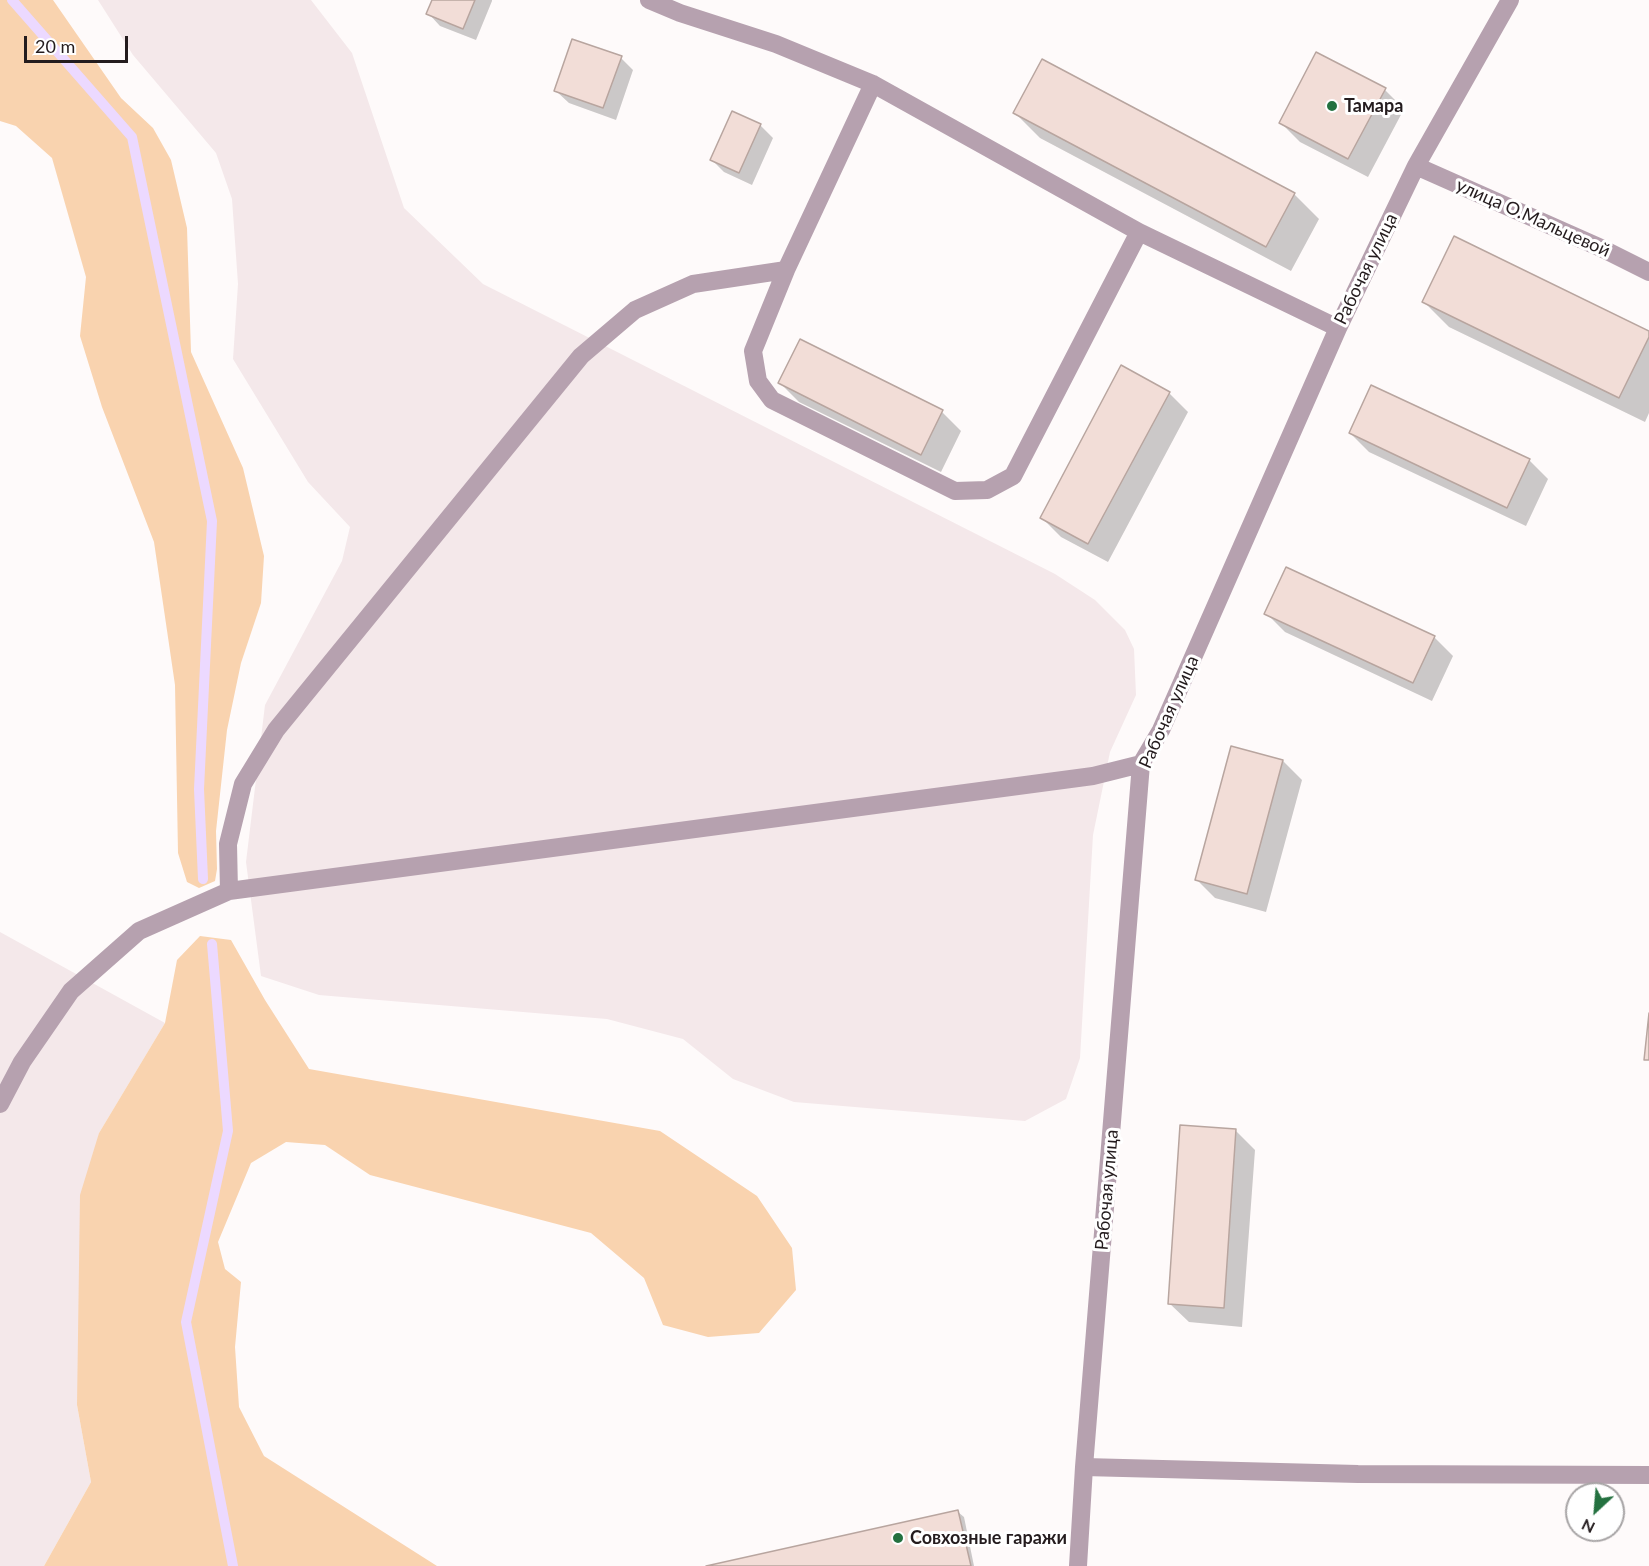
<!DOCTYPE html>
<meta charset="utf-8">
<style>
body{margin:0}
#map{position:relative;width:1649px;height:1566px;overflow:hidden;background:#fefafa;font-family:Lato,sans-serif}
canvas{display:block}
.north{position:absolute;left:1565px;top:1482px;width:60px;height:60px;box-sizing:border-box;background:#fff;border:2px solid #a7a4a5;border-radius:50%;rotate:206deg;font-size:16px;font-weight:700;line-height:24px;text-align:center;color:#241c1e}
.north::after{content:'';display:block;margin:auto;width:21px;height:27px;background:#247140;clip-path:polygon(50% 0,100% 100%,50% 72%,0 100%)}
.scale{position:absolute;left:24px;top:36px;width:104px;height:27px;box-sizing:border-box;border:3px solid #241c1e;border-top:0;padding-left:8px;font-size:18px;line-height:21px;white-space:nowrap;color:#241c1e;-webkit-text-stroke:4px #fff;paint-order:stroke}
</style>
<div id="map">
<canvas width="1649" height="1566"></canvas>
<div class="north">N</div>
<div class="scale">20 m</div>
</div>
<script>
const context = document.querySelector('canvas').getContext('2d');
context.lineJoin = 'round';
function paint(path, color) { context.fillStyle = color; context.fill(path, 'evenodd'); }
function strokePath(path, color, width, dash) { context.strokeStyle = color; context.lineWidth = width; context.lineCap = dash ? 'butt' : 'round'; context.setLineDash(dash || []); context.stroke(path); }
function drawText(font, color, halo, rows, align = 'center') {
  context.font = font + ' Lato,sans-serif'; context.lineWidth = 6; context.setLineDash([]); context.textBaseline = 'middle'; context.strokeStyle = halo; context.fillStyle = color; for (const [text, x, y, turn = 0] of rows) {
    context.save(); context.translate(x, y); context.rotate((+turn || 0) * Math.PI / 180); context.textAlign = isNaN(turn) ? turn : align; if (halo) context.strokeText(text, 0, 0); context.fillText(text, 0, 0); context.restore();
  }
}
const built = new Path2D(`
 M98,0H311L352,53L404,208L483,284L1055,574L1095,600L1125,630L1134,649L1136,695L1110,752L1093,835L1080,1058L1066,1099L1025,1121L794,1102L733,1079L683,1039L607,1019L319,995L261,976L246,862L265,705L342,561L350,527L308,482L233,359L238,284L232,199L216,153L133,55Z
 M0,932L165,1023L99,1133L77,1405L91,1482L44,1566H0Z`);
const green = new Path2D(`
 M0,0H53L121,98L153,128L171,160L187,228L191,352L243,468L264,556L261,603L241,663L227,730L216,831L217,869L215,881L199,888L187,882L178,853L175,685L154,542L102,407L80,336L86,277L52,158L16,126L0,121Z
 M200,936L231,940L265,1000L309,1069L660,1131L757,1196L792,1248L796,1290L759,1333L708,1337L663,1325L644,1278L591,1233L370,1175L325,1145L286,1142L251,1163L218,1242L225,1269L241,1282L235,1347L239,1407L264,1456L437,1566H44L91,1482L77,1405L80,1195L99,1133L165,1023L177,960Z`);
const shadow = new Path2D(`
 M433,0H492V1L476,40L440,26L428,13Z
 M621,58L633,70L616,120L569,103L556,91Z
 M1385,90L1404,109L1368,177L1300,142L1281,123Z
 M1015,113L1294,194L1319,219L1291,271L1040,138Z
 M760,125L773,138L752,185L724,172L712,160Z
 M1424,302L1649,333V413L1645,422L1449,327Z
 M801,341L942,412L961,431L941,472L799,402L780,383Z
 M1169,393L1188,412L1108,562L1061,537L1042,518Z
 M1350,433L1529,460L1548,479L1526,526L1369,452Z
 M1266,613L1434,637L1453,656L1432,701L1285,632Z
 M1283,761L1302,780L1266,912L1215,898L1196,879Z
 M1235,1130L1255,1150L1242,1327L1189,1322L1169,1303Z
 M958,1512L964,1517L974,1566H713Z`);
const stream = new Path2D(`
 M12,0L132,137L212,521L199,789L203,879
 M212,944L228,1131L186,1322L233,1566`);
const building = new Path2D(`
 M432,0H475L463,29L426,14Z
 M572,39L622,56L603,108L554,91Z
 M1316,52L1386,88L1348,159L1279,123Z
 M1042,59L1295,193L1266,247L1013,113Z
 M732,111L761,124L739,173L710,160Z
 M1454,236L1649,331V337L1619,398L1422,302Z
 M800,339L943,410L921,455L778,383Z
 M1121,365L1170,392L1088,544L1040,518Z
 M1371,385L1530,459L1507,508L1349,433Z
 M1286,567L1435,636L1413,683L1264,614Z
 M1231,746L1283,760L1247,894L1195,880Z
 M1649,1013V1060H1644Z
 M1180,1125L1236,1129L1224,1308L1168,1304Z
 M958,1510L971,1566H706Z`);
const minor = new Path2D(`
 M649,0L680,13L776,44L873,84L1139,232L1338,328
 M873,84L786,270L753,351L758,381L772,400L955,491L987,490L1013,476L1139,232
 M1416,166L1601,248L1649,272
 M229,891L228,844L243,784L276,730L581,356L635,310L693,284L786,270
 M0,1104L22,1062L71,991L139,931L229,891L1093,776L1141,764
 M1084,1467L1358,1474L1649,1475
 M1078,1566L1084,1467L1141,764L1161,730L1338,328L1416,166L1510,0`);
const markers = [
 [1332,106,6,"#247140"],
 [898,1538,6,"#247140"]
];
const poiNames = [
 ["Тамара",1344,106],
 ["Совхозные гаражи",910,1538]
];
const streetNames = [
 ["улица О.Мальцевой",1533,218,24],
 ["Рабочая улица",1366,269,-64],
 ["Рабочая улица",1169,712,-66],
 ["Рабочая улица",1107,1190,-85]
];
paint(built, '#f4e8ea');
paint(green, '#f9d3af');
paint(shadow, '#0003');
strokePath(stream, '#ecd9ff', 10);
paint(building, '#f2ddd7');
strokePath(building, '#b8a59f', 1.5);
strokePath(minor, '#b6a1af', 18);
for (const [x, y, r, color] of markers) { const dot = new Path2D(); dot.arc(x, y, r, 0, 2 * Math.PI); context.fillStyle = color; context.fill(dot); strokePath(dot, '#fff', 2); }
drawText('bold 18px', '#241c1e', '#fff', poiNames, 'left');
drawText('18px', '#241c1e', '#fff', streetNames);
</script>
